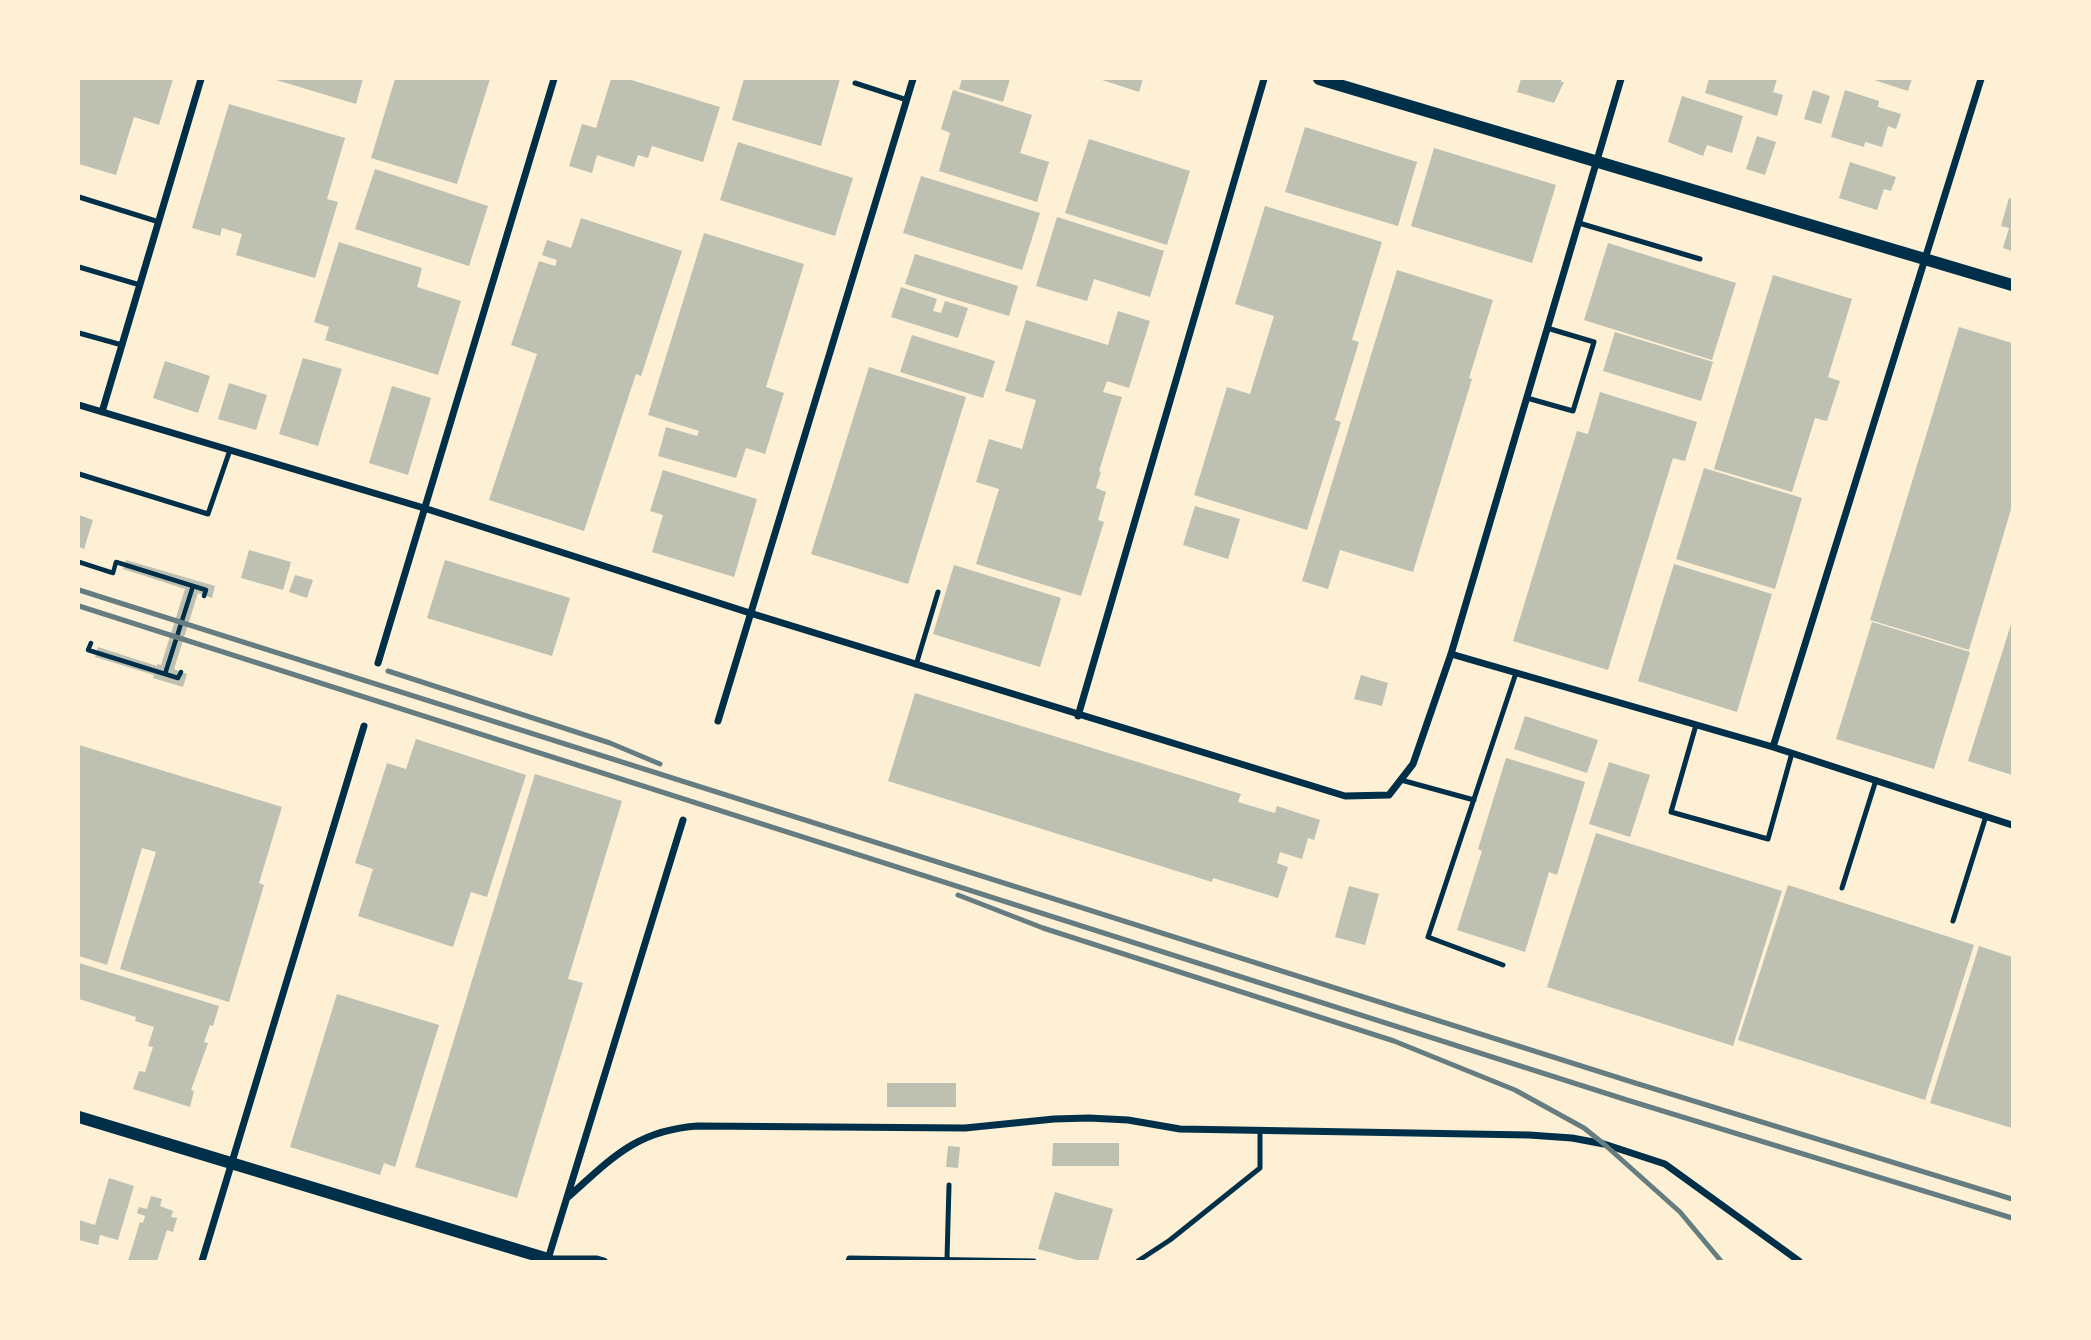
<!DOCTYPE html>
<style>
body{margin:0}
#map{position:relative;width:2091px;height:1340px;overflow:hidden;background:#fdf0d5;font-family:Barlow,sans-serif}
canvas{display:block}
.frame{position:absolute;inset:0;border:80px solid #fdf0d5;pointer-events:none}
</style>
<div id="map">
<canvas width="2091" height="1340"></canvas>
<div class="frame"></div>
</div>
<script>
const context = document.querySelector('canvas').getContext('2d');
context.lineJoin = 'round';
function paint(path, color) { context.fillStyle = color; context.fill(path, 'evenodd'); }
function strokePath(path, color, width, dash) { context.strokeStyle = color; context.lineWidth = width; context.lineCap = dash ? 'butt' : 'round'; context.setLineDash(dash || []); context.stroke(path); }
const building = new Path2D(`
 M79,79H173L159,125L134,117L116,175L79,164Z
 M273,79H363L356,104Z
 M395,79H490L457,184L371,158Z
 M611,79H628L720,107L703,162L652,146L648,158L638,155L634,167L597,155L592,173L569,166L582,124L596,128Z
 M744,79H840L821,146L732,120Z
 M962,79H1010L1003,102L959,89Z
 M1099,79H1143L1139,92Z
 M1521,79H1562L1561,82H1564L1554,103L1517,92Z
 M1709,79H1777L1773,92L1783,95L1777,116L1705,93Z
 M1871,79H1912L1908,91Z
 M953,90L1032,115L1020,153L1049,162L1037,202L939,171L950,133L941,129Z
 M1813,90L1830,96L1821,124L1804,119Z
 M1845,90L1879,101L1878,107L1901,114L1896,129L1888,126L1882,147L1865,142L1864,147L1831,137Z
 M1682,96L1743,116L1732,153L1707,145L1703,156L1668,142Z
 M229,104L345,138L327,199L338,202L315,278L236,255L242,234L222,228L220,236L192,228Z
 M1305,127L1417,162L1398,226L1285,192Z
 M1757,136L1776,142L1765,175L1746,169Z
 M1089,139L1190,171L1167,245L1065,213Z
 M738,142L853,178L835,236L720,200Z
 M1434,148L1556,185L1532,263L1411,226Z
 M1850,162L1896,177L1891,191L1884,189L1877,210L1839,198Z
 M375,169L488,206L469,266L355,229Z
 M921,176L1040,213L1022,270L903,233Z
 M2009,198L2012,199V251L2003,248L2009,228L2001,226Z
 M1265,206L1382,242L1352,340L1359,342L1335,420L1341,422L1307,530L1194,495L1227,387L1250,394L1274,316L1235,304Z
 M1057,217L1164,251L1150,297L1094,279L1087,301L1036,286Z
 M581,218L682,251L641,376L636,374L584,531L489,500L537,354L511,345L539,261L555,266L557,260L542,255L547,240L571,248Z
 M704,233L804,264L766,387L784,393L765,454L746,448L736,478L658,456L666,427L697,436L699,431L648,415Z
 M339,242L422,268L417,287L461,301L438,375L325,340L329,327L314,322Z
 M1608,243L1736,283L1712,360L1584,320Z
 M915,254L1018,286L1009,316L905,284Z
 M1397,270L1493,300L1469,378L1472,379L1413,572L1340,550L1328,589L1302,581Z
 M1773,275L1852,299L1828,377L1840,381L1827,421L1815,418L1792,492L1714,469Z
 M901,287L937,299L933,311L941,313L945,301L968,308L958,338L891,317Z
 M1118,311L1150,321L1129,388L1107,381L1103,392L1122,397L1099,471L1101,472L1096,488L1106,492L1098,520L1104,522L1081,596L976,564L999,489L976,482L989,439L1022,449L1036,400L1005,391L1026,320L1108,345Z
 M1959,327L2012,343V506L1969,650L1870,620Z
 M1615,332L1713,362L1701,401L1603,371Z
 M912,335L995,361L983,398L900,372Z
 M303,358L342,369L318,446L279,434Z
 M165,361L210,376L198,413L153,398Z
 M869,367L966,397L908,584L811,554Z
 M229,383L267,395L256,430L218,419Z
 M392,386L431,398L408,475L369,463Z
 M1600,392L1697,422L1685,461L1673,458L1608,670L1513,641L1577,431L1588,434Z
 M1704,468L1802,498L1775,589L1676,559Z
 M663,470L757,499L734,577L652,552L663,515L650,511Z
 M1195,506L1240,519L1228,559L1183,545Z
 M79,515L93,520L84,549L79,547Z
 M249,550L291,562L283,590L241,578Z
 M126,560L215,586L212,598L198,593L174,669L187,674L183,687L153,678L154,675L95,657L98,647L157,666V664L161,665L185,589L123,569Z
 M445,560L570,598L552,656L427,618Z
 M1674,564L1772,594L1737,712L1638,681Z
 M954,565L1061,598L1040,667L933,634Z
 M295,575L313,580L307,598L289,592Z
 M2012,621V775L1968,761Z
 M1872,622L1970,652L1934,769L1836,739Z
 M1361,675L1388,683L1382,706L1354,699Z
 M915,693L1241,794L1238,802L1275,813L1277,806L1320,820L1314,840L1308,838L1302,859L1280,852L1277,863L1288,867L1278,898L1213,878L1212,882L888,781Z
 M1525,716L1598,740L1587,773L1514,749Z
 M416,739L526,775L487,897L471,892L453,947L358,916L373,869L355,863L387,763L406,769Z
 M79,745L282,807L259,883L264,885L229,1002L120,969L156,852L142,848L107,965L79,956Z
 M1506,758L1585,782L1557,875L1549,872L1525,952L1457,930L1482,851L1478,849Z
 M1609,762L1650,775L1630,837L1589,824Z
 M535,774L622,801L568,979L583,983L517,1198L415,1167Z
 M1596,833L1782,891L1733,1046L1547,987Z
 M1788,885L1974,945L1925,1100L1738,1040Z
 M1349,886L1379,894L1365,945L1335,937Z
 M1979,946L2012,957V1128L1930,1103Z
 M79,963L219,1006L213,1026L210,1025L204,1042L208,1043L191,1090L194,1091L190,1107L133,1089L139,1071L145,1072L153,1047L148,1046L154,1027L135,1021L136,1017L79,999Z
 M337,994L439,1025L395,1167L384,1163L380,1175L290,1147Z
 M887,1083H956V1107H887Z
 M1053,1143H1119V1166H1052Z
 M948,1146L960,1147L958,1168L946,1167Z
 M109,1178L134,1186L118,1240L100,1235L98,1245L79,1240V1220L95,1225Z
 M1055,1192L1113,1209L1098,1261H1081L1038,1249Z
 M151,1196L162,1199L160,1206L173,1211L171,1217L177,1218L173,1232L167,1230L157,1261H128L140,1222L143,1223L145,1216L137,1213L139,1207L147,1209Z`);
const path = new Path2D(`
 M79,562L113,573L116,562L193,586L165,674L88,650L91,643
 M193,586L206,590L204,596
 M165,674L178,678L181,672`);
const service = new Path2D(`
 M855,83L907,100
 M79,197L159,222
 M1579,223L1700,259
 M79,267L140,285
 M79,333L122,345
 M1527,398L1573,411L1594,342L1547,328
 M79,474L208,514L230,450
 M916,665L938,592
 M1696,725L1671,812L1768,839L1792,753
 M1401,780L1474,800
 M1842,888L1876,780
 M1953,921L1986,816
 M1503,965L1428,937L1516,673
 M947,1259L949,1185
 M848,1261L849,1258L1034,1261
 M1138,1261L1170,1240L1260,1168V1130`);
const minor = new Path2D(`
 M79,405L424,508L750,613L1345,796L1389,795L1413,764L1451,654L1621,79
 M102,412L201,79
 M1451,654L1773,747L2012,825
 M378,663L554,79
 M1078,716L1264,79
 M718,721L913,79
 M1773,747L1981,79
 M567,1198C611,1159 636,1130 698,1126L965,1128L1054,1119L1089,1118L1128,1120L1180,1129L1529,1135L1572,1138L1604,1144L1665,1164L1799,1261
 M548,1259L683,820
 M548,1259H597L604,1261
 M202,1261L364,726`);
const tertiary = new Path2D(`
 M1319,79L2012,285
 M79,1117L548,1259`);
const rail = new Path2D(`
 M79,590L1632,1082L2012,1199
 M79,606L1627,1100L2012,1218
 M388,671L610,743L660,764
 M958,895L1043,928L1394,1041L1515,1090L1584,1128L1604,1144L1680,1212L1721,1261`);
paint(building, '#bec0b2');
strokePath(path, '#003049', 4.5);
strokePath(service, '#003049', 5);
strokePath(minor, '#003049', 7);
strokePath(tertiary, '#003049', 12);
strokePath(rail, '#657d81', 5);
</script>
